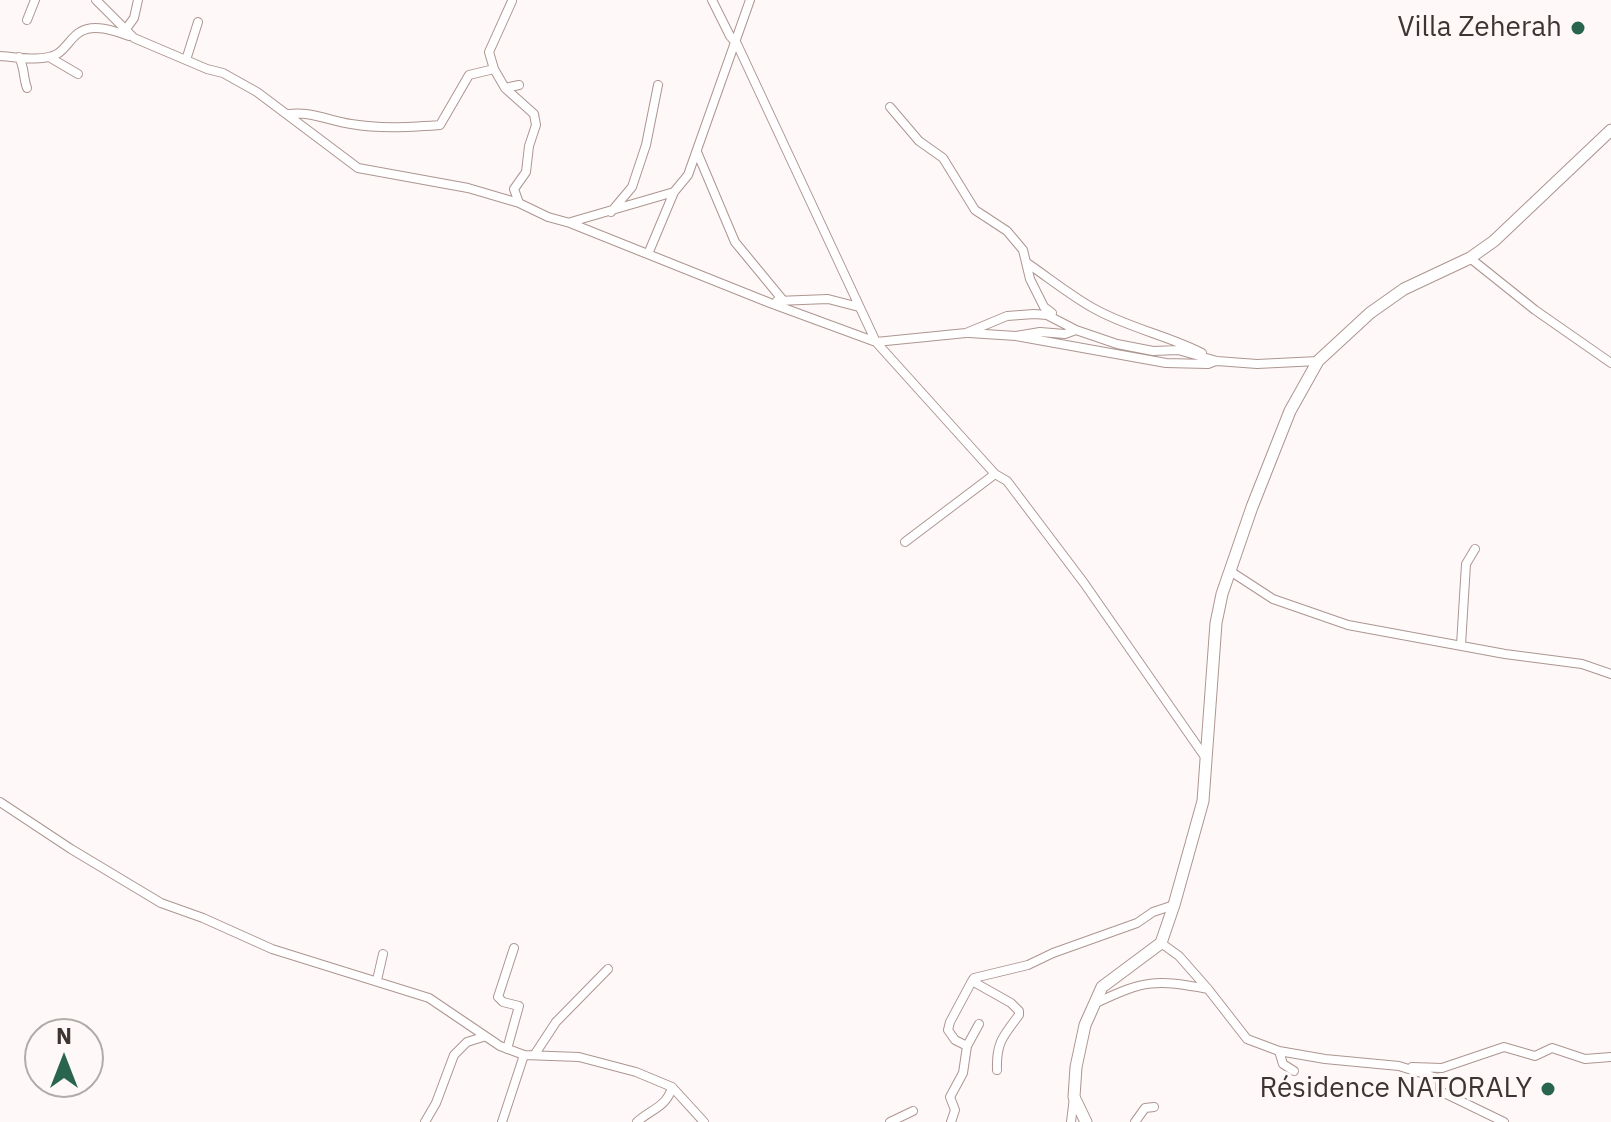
<!DOCTYPE html>
<meta charset="utf-8">
<style>
body{margin:0}
#map{position:relative;width:1611px;height:1122px;overflow:hidden;background:#fef9f8;font-family:"IBM Plex Sans",sans-serif}
canvas{display:block}
.north{position:absolute;left:24px;top:1018px;width:80px;height:80px;box-sizing:border-box;background:#fef9f8;border:2px solid #b1aba9;border-radius:50%;rotate:0deg;font-size:22px;font-weight:700;line-height:32px;text-align:center;color:#3e3532}
.north::after{content:'';display:block;margin:auto;width:28px;height:36px;background:#28644e;clip-path:polygon(50% 0,100% 100%,50% 72%,0 100%)}
</style>
<div id="map">
<canvas width="1611" height="1122"></canvas>
<div class="north">N</div>
</div>
<script>
const context = document.querySelector('canvas').getContext('2d');
context.lineJoin = 'round';
function strokePath(path, color, width, dash) { context.strokeStyle = color; context.lineWidth = width; context.lineCap = dash ? 'butt' : 'round'; context.setLineDash(dash || []); context.stroke(path); }
function drawText(font, color, halo, rows, align = 'center') {
  context.font = font + ' "IBM Plex Sans",sans-serif'; context.lineWidth = 7; context.setLineDash([]); context.textBaseline = 'middle'; context.strokeStyle = halo; context.fillStyle = color; for (const [text, x, y, turn = 0] of rows) {
    context.save(); context.translate(x, y); context.rotate((+turn || 0) * Math.PI / 180); context.textAlign = isNaN(turn) ? turn : align; if (halo) context.strokeText(text, 0, 0); context.fillText(text, 0, 0); context.restore();
  }
}
const street = new Path2D(`
 M96,0L134,38L207,69L223,73L257,92L358,168L468,188L519,203L548,217L570,223L770,303L876,342L995,474L1007,481L1084,583L1205,757
 M712,0L730,36L737,44L876,342L966,333L1007,316L1034,314L1047,315L1076,330L1117,344L1153,351L1178,350L1217,361L1257,364L1318,361
 M512,1L489,52L494,69L505,88L519,85
 M27,20L35,0
 M126,29L134,18L138,0
 M0,56C16,57 43,62 57,54C66,49 71,37 80,32C94,23 115,31 129,36
 M19,57C25,69 23,77 27,88
 M49,57L78,74
 M186,60L198,22
 M505,88L534,114L536,125L529,146L526,172L514,189L519,203
 M890,107L919,141L943,158L975,210L1007,231L1023,250L1030,279L1044,307L1052,313
 M289,114C311,111 330,121 351,124C381,129 409,127 440,125L469,75L494,69
 M697,152L735,242L782,299
 M611,212L632,187L646,145L658,85
 M571,222L674,192L688,175L750,0
 M648,254L674,192
 M1470,258L1535,310L1611,363
 M1027,263C1049,278 1070,295 1093,308C1128,328 1167,335 1202,353
 M777,301L828,299L859,307
 M969,333L1016,336L1040,332L1065,334L1076,330
 M1016,336L1166,363L1208,364L1216,361
 M905,542L995,474
 M1230,571L1273,599L1348,625L1505,654L1582,664L1611,674
 M1461,645L1466,564L1475,549
 M0,802L71,849L161,903L203,918L272,949L429,998L500,1046L524,1055L579,1057L636,1072L672,1087L704,1122
 M1161,943L1179,956L1208,989
 M377,980L383,954
 M1096,1003C1144,980 1156,979 1208,989L1247,1039L1279,1051L1325,1059L1399,1066L1440,1079V1091L1504,1122
 M967,1046L955,1040L948,1030L950,1022L972,981
 M507,1049L519,1006L503,1002L498,997L514,948
 M1279,1051L1283,1064L1294,1071
 M535,1054L556,1022L608,969
 M1412,1067L1442,1068L1504,1047L1535,1056L1552,1048L1585,1059L1611,1057
 M997,1070C996,1043 1003,1036 1019,1015V1011L1011,1003L972,981L974,978L1028,965L1053,953L1137,923L1153,912L1174,905
 M425,1122L436,1103L454,1055L467,1042L483,1037
 M502,1122L524,1055
 M637,1122C651,1109 667,1107 672,1087
 M890,1122L913,1111
 M951,1122L955,1110L950,1097L963,1073L967,1046L979,1024
 M1071,1122L1074,1097
 M1135,1122L1145,1108L1154,1107`);
const secondary = new Path2D(`
 M1086,1122L1074,1097L1076,1067L1085,1025L1102,987L1161,943L1174,905L1203,801L1216,623L1222,594L1252,507L1290,411L1318,361L1370,313L1404,289L1470,258L1494,241L1611,130`);
const markers = [
 [1578,28,8,"#28644e"],
 [1548,1089,8,"#28644e"]
];
const poiNames = [
 ["Villa Zeherah",1562,28],
 ["Résidence NATORALY",1532,1089]
];
strokePath(street, '#ad9590', 10);
strokePath(secondary, '#ad9590', 13);
strokePath(street, '#fff', 8);
strokePath(secondary, '#fff', 11);
for (const [x, y, r, color] of markers) { const dot = new Path2D(); dot.arc(x, y, r, 0, 2 * Math.PI); context.fillStyle = color; context.fill(dot); strokePath(dot, '#fef9f8', 3); }
drawText('28px', '#3e3532', '#fef9f8', poiNames, 'right');
</script>
